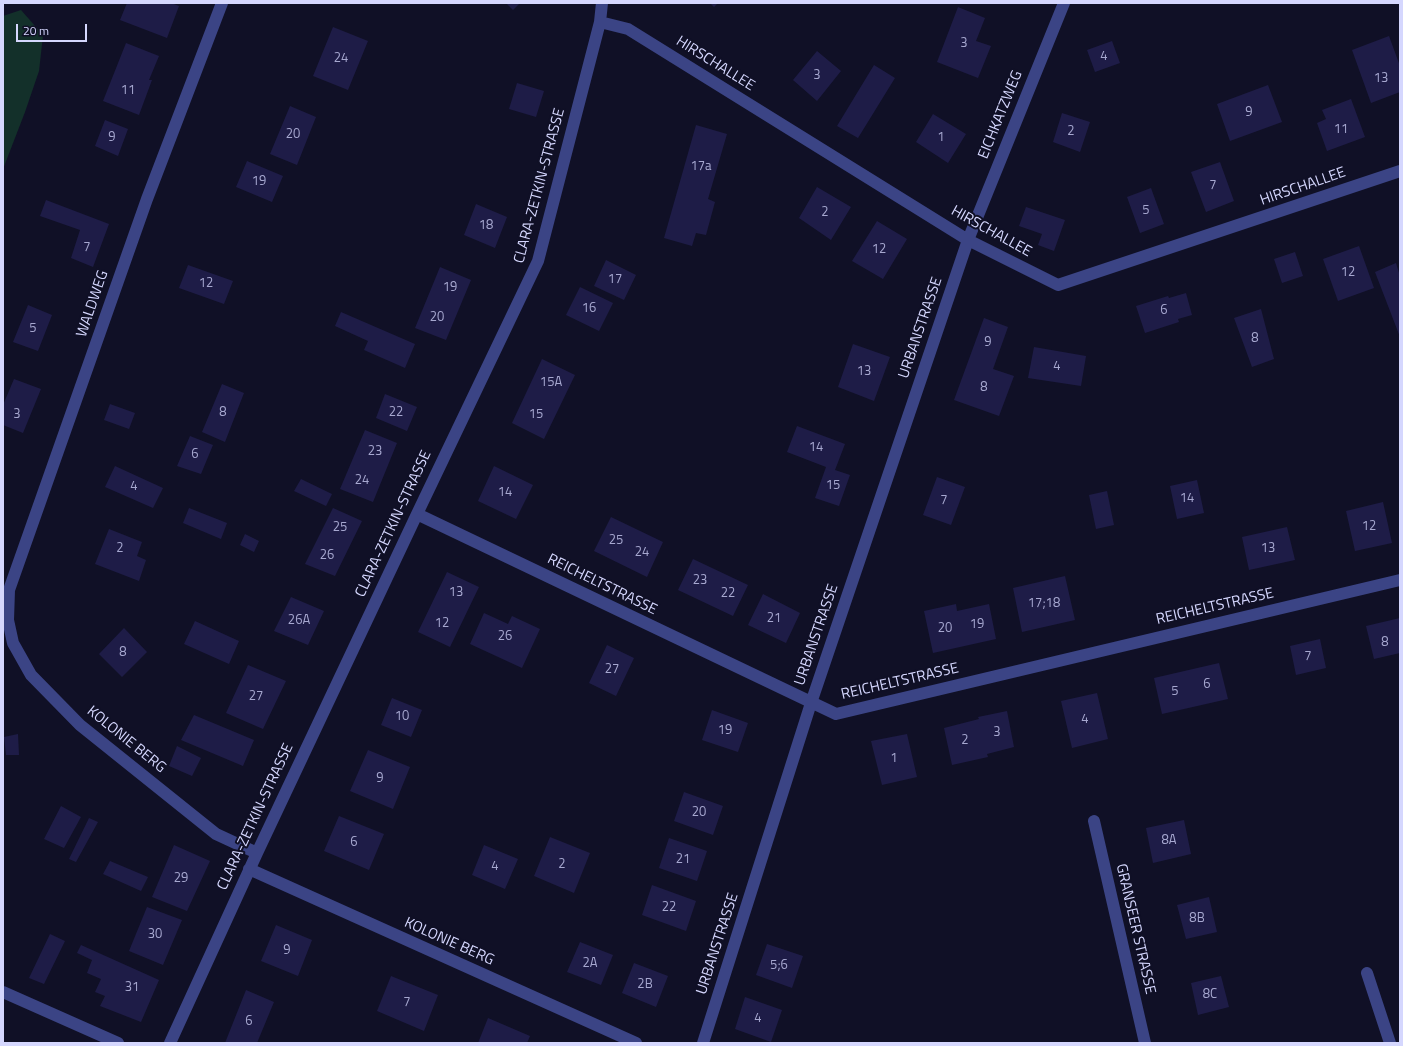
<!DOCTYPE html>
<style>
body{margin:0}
#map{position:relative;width:1403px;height:1046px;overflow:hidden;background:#101026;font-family:"Titillium Web",sans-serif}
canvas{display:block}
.frame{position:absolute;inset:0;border:4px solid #d5d7fe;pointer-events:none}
.scale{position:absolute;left:16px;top:24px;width:71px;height:18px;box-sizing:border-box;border:2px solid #d5d7fe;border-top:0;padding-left:5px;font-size:12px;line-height:14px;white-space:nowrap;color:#d5d7fe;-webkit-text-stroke:3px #101026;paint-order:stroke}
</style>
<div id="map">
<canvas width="1403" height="1046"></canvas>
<div class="frame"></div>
<div class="scale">20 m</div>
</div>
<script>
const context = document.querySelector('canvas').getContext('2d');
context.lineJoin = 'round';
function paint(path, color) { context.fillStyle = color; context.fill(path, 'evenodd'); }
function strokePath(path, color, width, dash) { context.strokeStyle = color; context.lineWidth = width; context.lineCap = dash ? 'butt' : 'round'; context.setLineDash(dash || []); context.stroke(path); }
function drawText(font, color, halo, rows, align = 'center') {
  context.font = font + ' "Titillium Web",sans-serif'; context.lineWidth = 4; context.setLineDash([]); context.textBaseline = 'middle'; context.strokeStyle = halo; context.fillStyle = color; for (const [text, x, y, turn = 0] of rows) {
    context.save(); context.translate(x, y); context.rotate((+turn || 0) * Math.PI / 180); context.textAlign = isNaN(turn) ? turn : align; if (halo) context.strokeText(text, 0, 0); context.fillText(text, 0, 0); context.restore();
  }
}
const green = new Path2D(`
 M21,10L43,35L39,71L25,112L3,169V16Z`);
const building = new Path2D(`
 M127,3H171L179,6L167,38L120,20Z
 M506,3H520L513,10Z
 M710,3H718L714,7Z
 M958,7L985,18L976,41L991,46L978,78L937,62Z
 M333,27L368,41L348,90L313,76Z
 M1389,36L1400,66V92L1371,103L1352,50Z
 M1112,41L1120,63L1095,72L1087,50Z
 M126,43L159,56L149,80H152L139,115L103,101Z
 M817,51L841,71L817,101L793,80Z
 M874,65L895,78L858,138L837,126Z
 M517,83L544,91L536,117L509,109Z
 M1268,85L1282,122L1230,141L1217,104Z
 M1351,99L1365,137L1327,151L1317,123L1326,119L1322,110Z
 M290,106L316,117L297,165L270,154Z
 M1062,113L1090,122L1080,152L1053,142Z
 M933,114L966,134L948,163L916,142Z
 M105,120L128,129L118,156L95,146Z
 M696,125L727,134L708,199L715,202L706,235L696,233L692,246L664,238Z
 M247,161L283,176L272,202L236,187Z
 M1220,162L1234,201L1206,212L1191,172Z
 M817,187L851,207L831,240L799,218Z
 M1151,188L1164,224L1140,233L1127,197Z
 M46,200L109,224L93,267L71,258L80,230L40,216Z
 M476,204L507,217L495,248L464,235Z
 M1026,207L1065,220L1054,251L1038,245L1042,234L1019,226Z
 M877,221L907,239L883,279L852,261Z
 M1359,246L1374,288L1338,301L1323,259Z
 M1295,252L1303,276L1282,283L1274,259Z
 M606,260L636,275L624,300L594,286Z
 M1396,263L1400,276V337L1375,272Z
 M188,265L233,281L224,304L179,288Z
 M440,267L471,280L446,340L415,328Z
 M580,287L613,303L599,331L566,315Z
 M1186,293L1192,315L1178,319L1179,322L1145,333L1136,306L1168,296L1169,298Z
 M28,305L52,315L38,351L13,342Z
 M1261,309L1274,359L1252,367L1234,318Z
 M341,312L415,344L405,368L364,350L368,341L335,326Z
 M984,318L1008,327L993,369L1014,376L999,416L954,400Z
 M853,344L890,357L874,401L838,387Z
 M1034,347L1086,356L1081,386L1028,378Z
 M542,359L575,375L544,439L512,423Z
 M14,379L41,389L23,433L3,425V405Z
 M222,384L244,393L225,442L202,432Z
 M385,394L417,407L407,431L376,418Z
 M110,404L135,413L129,429L104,420Z
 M797,426L845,444L835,470L850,475L839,506L815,498L826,467L787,452Z
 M365,430L397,443L373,502L340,489Z
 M190,436L213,445L201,474L177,466Z
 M115,466L163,488L153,508L105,487Z
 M494,466L533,485L516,519L478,501Z
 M937,477L965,487L951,525L923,515Z
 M301,479L332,494L326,506L294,491Z
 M1197,480L1204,513L1177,519L1170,486Z
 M1107,491L1114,525L1096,529L1089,495Z
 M1383,502L1392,543L1355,551L1346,511Z
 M189,508L227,523L221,539L183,523Z
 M333,508L362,521L335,576L305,564Z
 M611,517L663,542L647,577L594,551Z
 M1287,527L1295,560L1249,570L1242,537Z
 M109,529L142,542L137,556L146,560L139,581L95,564Z
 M245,534L259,541L254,552L240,545Z
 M693,559L748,585L733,616L678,590Z
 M447,572L479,587L450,647L418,632Z
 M1065,576L1075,620L1022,632L1013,588Z
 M763,594L800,613L786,643L748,625Z
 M291,597L324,611L308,645L274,631Z
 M956,604L957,611L989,604L996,639L933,653L924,611Z
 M484,613L508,624L512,616L540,629L522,668L470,644Z
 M1400,618V653L1374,659L1366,626Z
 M195,621L239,641L229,664L184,644Z
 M124,628L147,652L122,677L99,654Z
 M1320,639L1326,668L1296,675L1290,646Z
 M607,645L634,658L616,696L589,683Z
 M1219,663L1228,699L1162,714L1154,678Z
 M248,665L286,681L263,729L226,713Z
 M1097,693L1108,739L1072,748L1061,701Z
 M392,698L422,710L411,737L381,725Z
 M712,710L748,723L738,752L702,740Z
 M1007,711L1014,747L987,754L988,757L952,765L944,728L979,719L978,717Z
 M194,715L254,740L243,766L181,740Z
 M18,734L19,755H6L4,737Z
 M907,734L917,777L882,785L871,741Z
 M177,746L201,758L192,776L169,766Z
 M368,750L410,767L393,809L350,791Z
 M684,792L723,806L713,835L674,821Z
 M61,806L81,817L64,848L44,839Z
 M339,816L384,834L369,870L324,851Z
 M89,818L98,822L76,862L69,859Z
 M1184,820L1191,854L1153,863L1146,828Z
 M550,837L590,853L574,893L534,876Z
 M669,838L707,851L697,881L659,868Z
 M174,845L210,861L187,911L152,897Z
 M484,845L518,859L505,889L472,875Z
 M110,861L148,877L141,891L103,874Z
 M652,885L696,901L686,931L642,915Z
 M1209,897L1217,932L1186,939L1177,905Z
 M147,907L182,920L163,965L129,951Z
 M276,925L312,940L298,976L261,961Z
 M50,934L65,941L44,984L29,978Z
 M580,942L613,955L601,985L567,972Z
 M767,944L803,956L792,988L756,975Z
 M81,945L159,980L141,1022L100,1006L105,996L95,992L101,979L87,973L92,960L77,953Z
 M634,963L668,976L656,1007L622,993Z
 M391,976L438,995L424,1031L377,1011Z
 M1221,976L1229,1007L1198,1015L1191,983Z
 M246,990L274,1002L257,1043H225Z
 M745,997L782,1010L771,1042L735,1029Z
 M488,1018L530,1036L527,1043H478Z`);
const minor = new Path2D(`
 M222,3L147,199L9,590L8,620L13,643L31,675L80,725L216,834L257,853
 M600,22L628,29L968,240L1058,285L1400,171
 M417,514L836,714L1400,580
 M1094,821L1145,1043
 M249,869L636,1043
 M1367,973L1390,1043
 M3,992L118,1043
 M170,1043L257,853L417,514L538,261L600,22L602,3
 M703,1043L811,703L968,240L1064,3`);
const numberNames = [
 ["3",964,44],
 ["4",1104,57],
 ["24",341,59],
 ["3",817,76],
 ["13",1381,79],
 ["11",128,91],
 ["9",1249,113],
 ["11",1341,130],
 ["2",1071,132],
 ["20",293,135],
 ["9",112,138],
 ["1",941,138],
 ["17a",701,167],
 ["19",259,182],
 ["7",1213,186],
 ["5",1146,211],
 ["2",825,213],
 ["18",486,226],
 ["7",87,248],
 ["12",879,250],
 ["12",1348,273],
 ["17",615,280],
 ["12",206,284],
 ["19",450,288],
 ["16",589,309],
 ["6",1164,311],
 ["20",437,318],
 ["5",33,329],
 ["8",1255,339],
 ["9",988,343],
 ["4",1057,367],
 ["13",864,372],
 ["15A",551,383],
 ["8",984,388],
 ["8",223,413],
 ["22",396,413],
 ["3",17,415],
 ["15",536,415],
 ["14",816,448],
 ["23",375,452],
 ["6",195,455],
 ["24",362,481],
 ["15",833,486],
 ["4",134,487],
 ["14",505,493],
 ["14",1187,499],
 ["7",944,501],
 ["12",1369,527],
 ["25",340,528],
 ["25",616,541],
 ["2",120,549],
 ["13",1268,549],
 ["24",642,553],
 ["26",327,556],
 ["23",700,581],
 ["13",456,593],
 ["22",728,594],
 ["17;18",1044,604],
 ["21",774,619],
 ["26A",299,621],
 ["12",442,624],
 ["19",977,625],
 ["20",945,629],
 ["26",505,637],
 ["8",1385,643],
 ["8",123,653],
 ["7",1308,657],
 ["27",612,670],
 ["6",1207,685],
 ["5",1175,692],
 ["27",256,697],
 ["10",402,717],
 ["4",1085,720],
 ["19",725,731],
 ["3",997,733],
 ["2",965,741],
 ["1",894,759],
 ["9",380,779],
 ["20",699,813],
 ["8A",1169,841],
 ["6",354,843],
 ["21",683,860],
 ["2",562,865],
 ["4",495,867],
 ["29",181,879],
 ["22",669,908],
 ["8B",1197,919],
 ["30",155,935],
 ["9",287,951],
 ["2A",590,964],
 ["5;6",779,966],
 ["2B",645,985],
 ["31",132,988],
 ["8C",1210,995],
 ["7",407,1003],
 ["4",758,1019],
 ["6",249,1022]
];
const streetNames = [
 ["HIRSCHALLEE",715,64,32],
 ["EICHKATZWEG",1001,115,-68],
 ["CLARA-ZETKIN-STRASSE",540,186,-75],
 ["HIRSCHALLEE",1303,187,-19],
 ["HIRSCHALLEE",991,232,29],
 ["WALDWEG",93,304,-71],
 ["URBANSTRASSE",921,328,-71],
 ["CLARA-ZETKIN-STRASSE",394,524,-65],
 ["REICHELTSTRASSE",602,585,26],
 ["REICHELTSTRASSE",1215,607,-13],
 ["URBANSTRASSE",817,635,-71],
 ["REICHELTSTRASSE",900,682,-13],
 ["KOLONIE BERG",126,740,39],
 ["CLARA-ZETKIN-STRASSE",256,817,-65],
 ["GRANSEER STRASSE",1135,929,77],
 ["KOLONIE BERG",449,942,24],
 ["URBANSTRASSE",718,944,-72]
];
paint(green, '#13302a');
paint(building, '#1e1c47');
strokePath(minor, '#3b4485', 12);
drawText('13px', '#a7a8d0', null, numberNames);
drawText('15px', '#d5d7fe', '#101026', streetNames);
</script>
